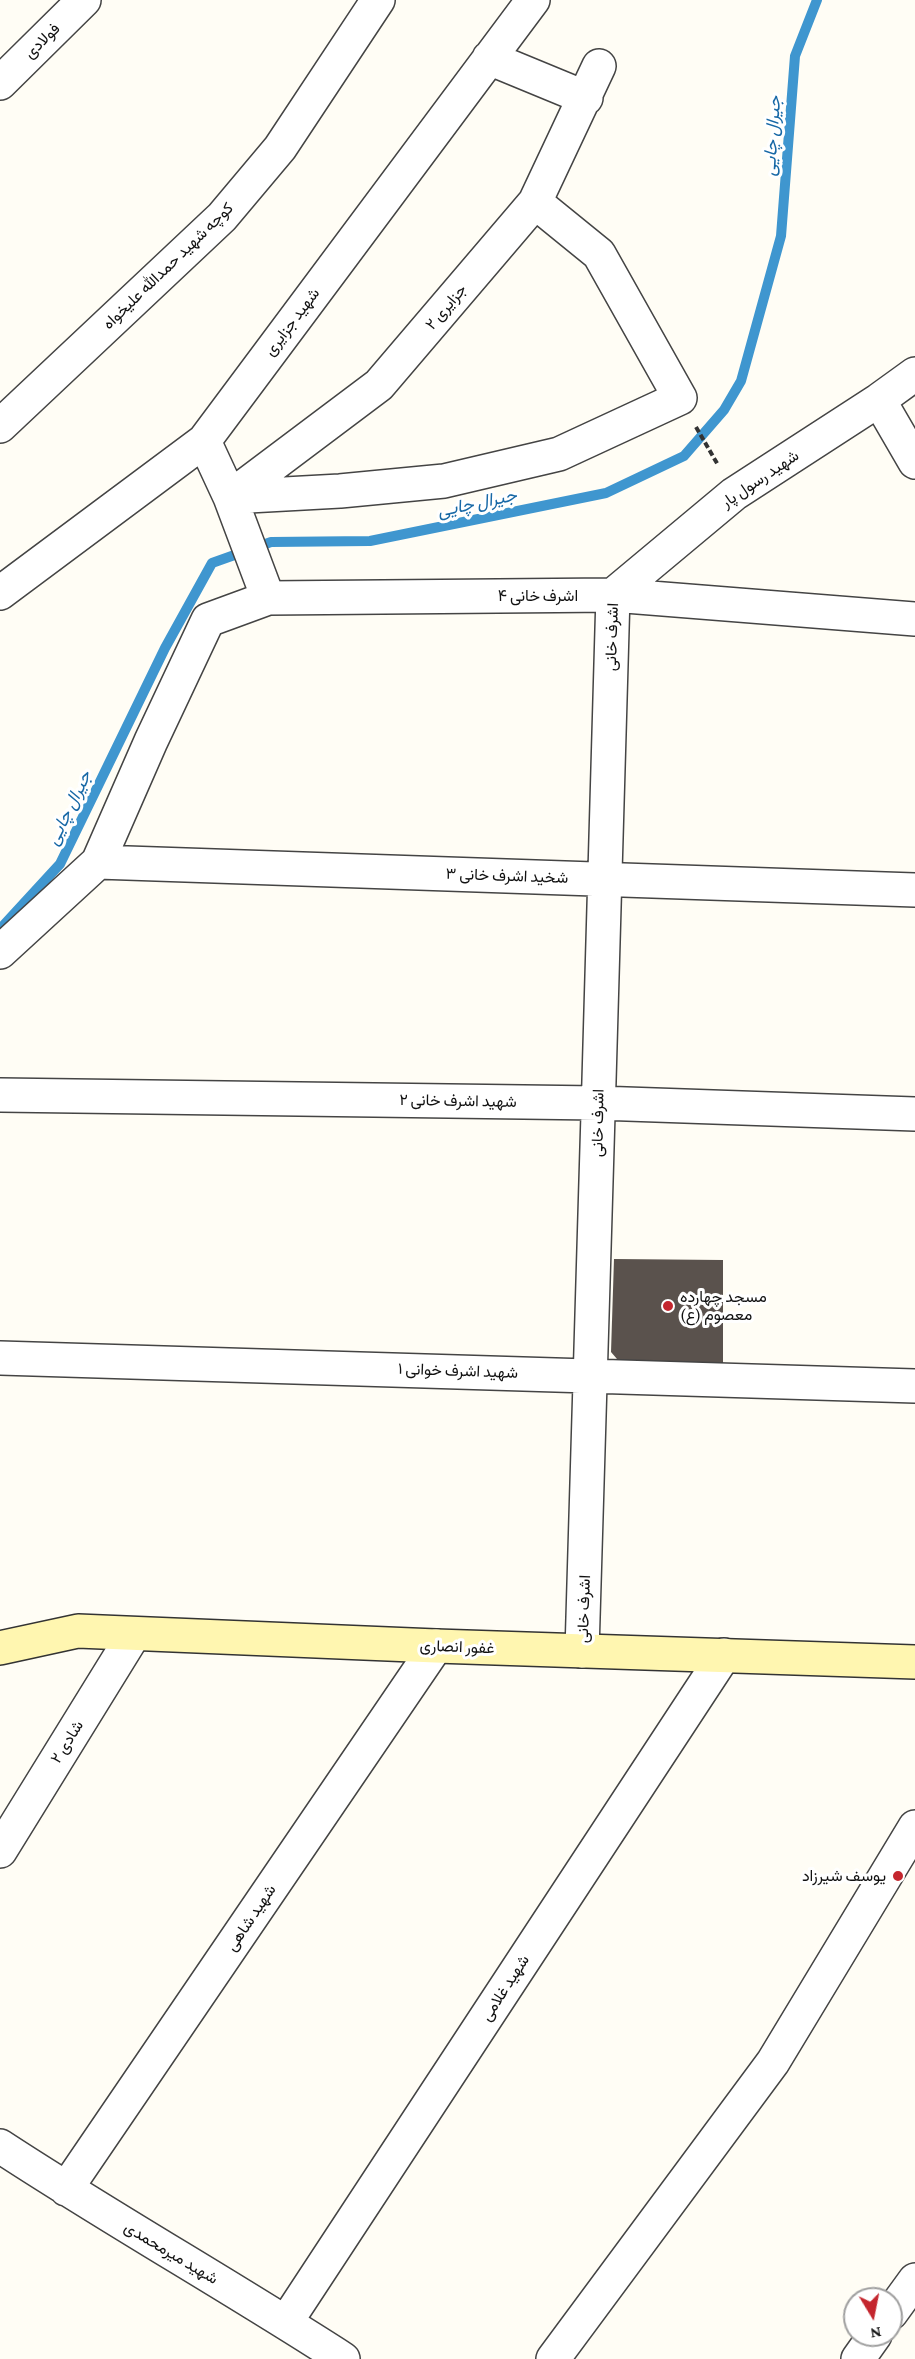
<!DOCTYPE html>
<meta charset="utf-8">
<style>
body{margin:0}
#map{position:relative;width:915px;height:2359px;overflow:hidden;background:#fffdf5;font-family:"Crimson Pro",serif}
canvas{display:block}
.north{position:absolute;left:843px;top:2287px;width:60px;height:60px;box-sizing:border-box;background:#fff;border:2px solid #a0a0a0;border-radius:50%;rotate:170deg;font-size:16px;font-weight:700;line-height:24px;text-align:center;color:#111}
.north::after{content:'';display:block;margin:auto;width:21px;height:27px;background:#c4262e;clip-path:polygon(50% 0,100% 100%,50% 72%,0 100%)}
</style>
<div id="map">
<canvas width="915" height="2359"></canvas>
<div class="north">N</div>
</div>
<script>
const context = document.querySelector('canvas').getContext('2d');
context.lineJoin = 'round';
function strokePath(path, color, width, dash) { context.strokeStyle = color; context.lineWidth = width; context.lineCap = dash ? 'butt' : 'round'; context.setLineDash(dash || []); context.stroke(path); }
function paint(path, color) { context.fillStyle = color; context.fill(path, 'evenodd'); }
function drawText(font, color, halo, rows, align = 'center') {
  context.font = font + ' "Crimson Pro",Vazirmatn,serif'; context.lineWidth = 6; context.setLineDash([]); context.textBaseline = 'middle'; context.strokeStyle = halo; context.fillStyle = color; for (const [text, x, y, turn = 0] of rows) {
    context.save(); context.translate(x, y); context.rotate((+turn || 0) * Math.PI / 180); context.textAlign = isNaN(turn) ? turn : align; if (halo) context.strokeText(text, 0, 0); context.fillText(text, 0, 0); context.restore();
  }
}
const stream = new Path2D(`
 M0,929L60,864L165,648L212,563L271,542L370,541L606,493L684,456L724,410L741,381L781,236L795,56L817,0`);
const building = new Path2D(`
 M614,1259L723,1260V1370L623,1366L611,1352Z`);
const path = new Path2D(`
 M696,427L718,465`);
const street = new Path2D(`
 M489,58L586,98
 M0,83L84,0
 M879,400L915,462
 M0,426L222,217L280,148L378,0
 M230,497L340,491L444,481L559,454L680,398L599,254L535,202
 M230,497L379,385L535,202L599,66
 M0,593L204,441L533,0
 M613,595L734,494L879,400L915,374
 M268,598L613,595L915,619
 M98,862L915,890
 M0,952L98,862L151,741L208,620L268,598L230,497L204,441
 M0,1095L598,1103L915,1114
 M0,1358L915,1386
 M582,1651C595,1299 601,947 613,595
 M0,1851L134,1634
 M0,2146C113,2220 230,2286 343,2359
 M66,2189L436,1646
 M891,2313L915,2280
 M286,2322L724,1655
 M553,2359L773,2062L915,1827
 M858,2359L875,2335`);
const secondary = new Path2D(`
 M0,1648L78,1631L436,1646L915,1662`);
const markers = [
 [668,1306,6,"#c4262e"],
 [898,1876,6,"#c4262e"]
];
const streetNames = [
 ["فولادی",42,41,-44],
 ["کوچه شهید حمدالله علیخواه",168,266,-44],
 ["جزایری ۲",446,307,-50],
 ["شهید جزایری",292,322,-53],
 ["شهید رسول پار",760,479,-34],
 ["اشرف خانی ۴",538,596],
 ["اشرف خانی",612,637,-88],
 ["شخید اشرف خانی ۳",507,876,2],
 ["شهید اشرف خانی ۲",458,1101,1],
 ["اشرف خانی",598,1123,-89],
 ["شهید اشرف خوانی ۱",458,1371,2],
 ["اشرف خانی",584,1609,-88],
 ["غفور انصاری",457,1647,2],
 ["شادی ۲",67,1742,-58],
 ["شهید شاهی",251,1918,-56],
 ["شهید غلامی",505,1988,-57],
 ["شهید میرمحمدی",171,2253,31]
];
const poiNames = [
 ["مسجد چهارده",680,1297],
 ["معصوم (ع)",680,1315],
 ["یوسف شیرزاد",886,1876,"right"]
];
const waterNames = [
 ["جیرال چایی",772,136,-86],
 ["جیرال چایی",477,503,-12],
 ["جیرال چایی",69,808,-64]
];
strokePath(stream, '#3f96cf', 10);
paint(building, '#5a524d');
strokePath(street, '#444', 36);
strokePath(secondary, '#333', 36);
strokePath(path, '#333', 4, [6, 3]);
strokePath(street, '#fff', 33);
strokePath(secondary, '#fff6b0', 33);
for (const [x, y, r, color] of markers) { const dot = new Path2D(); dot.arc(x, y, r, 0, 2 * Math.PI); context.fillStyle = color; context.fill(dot); strokePath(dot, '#fff', 2); }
drawText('16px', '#111', '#fff', streetNames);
drawText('16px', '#111', '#fff', poiNames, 'left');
drawText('italic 18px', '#1768a6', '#fff', waterNames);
</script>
